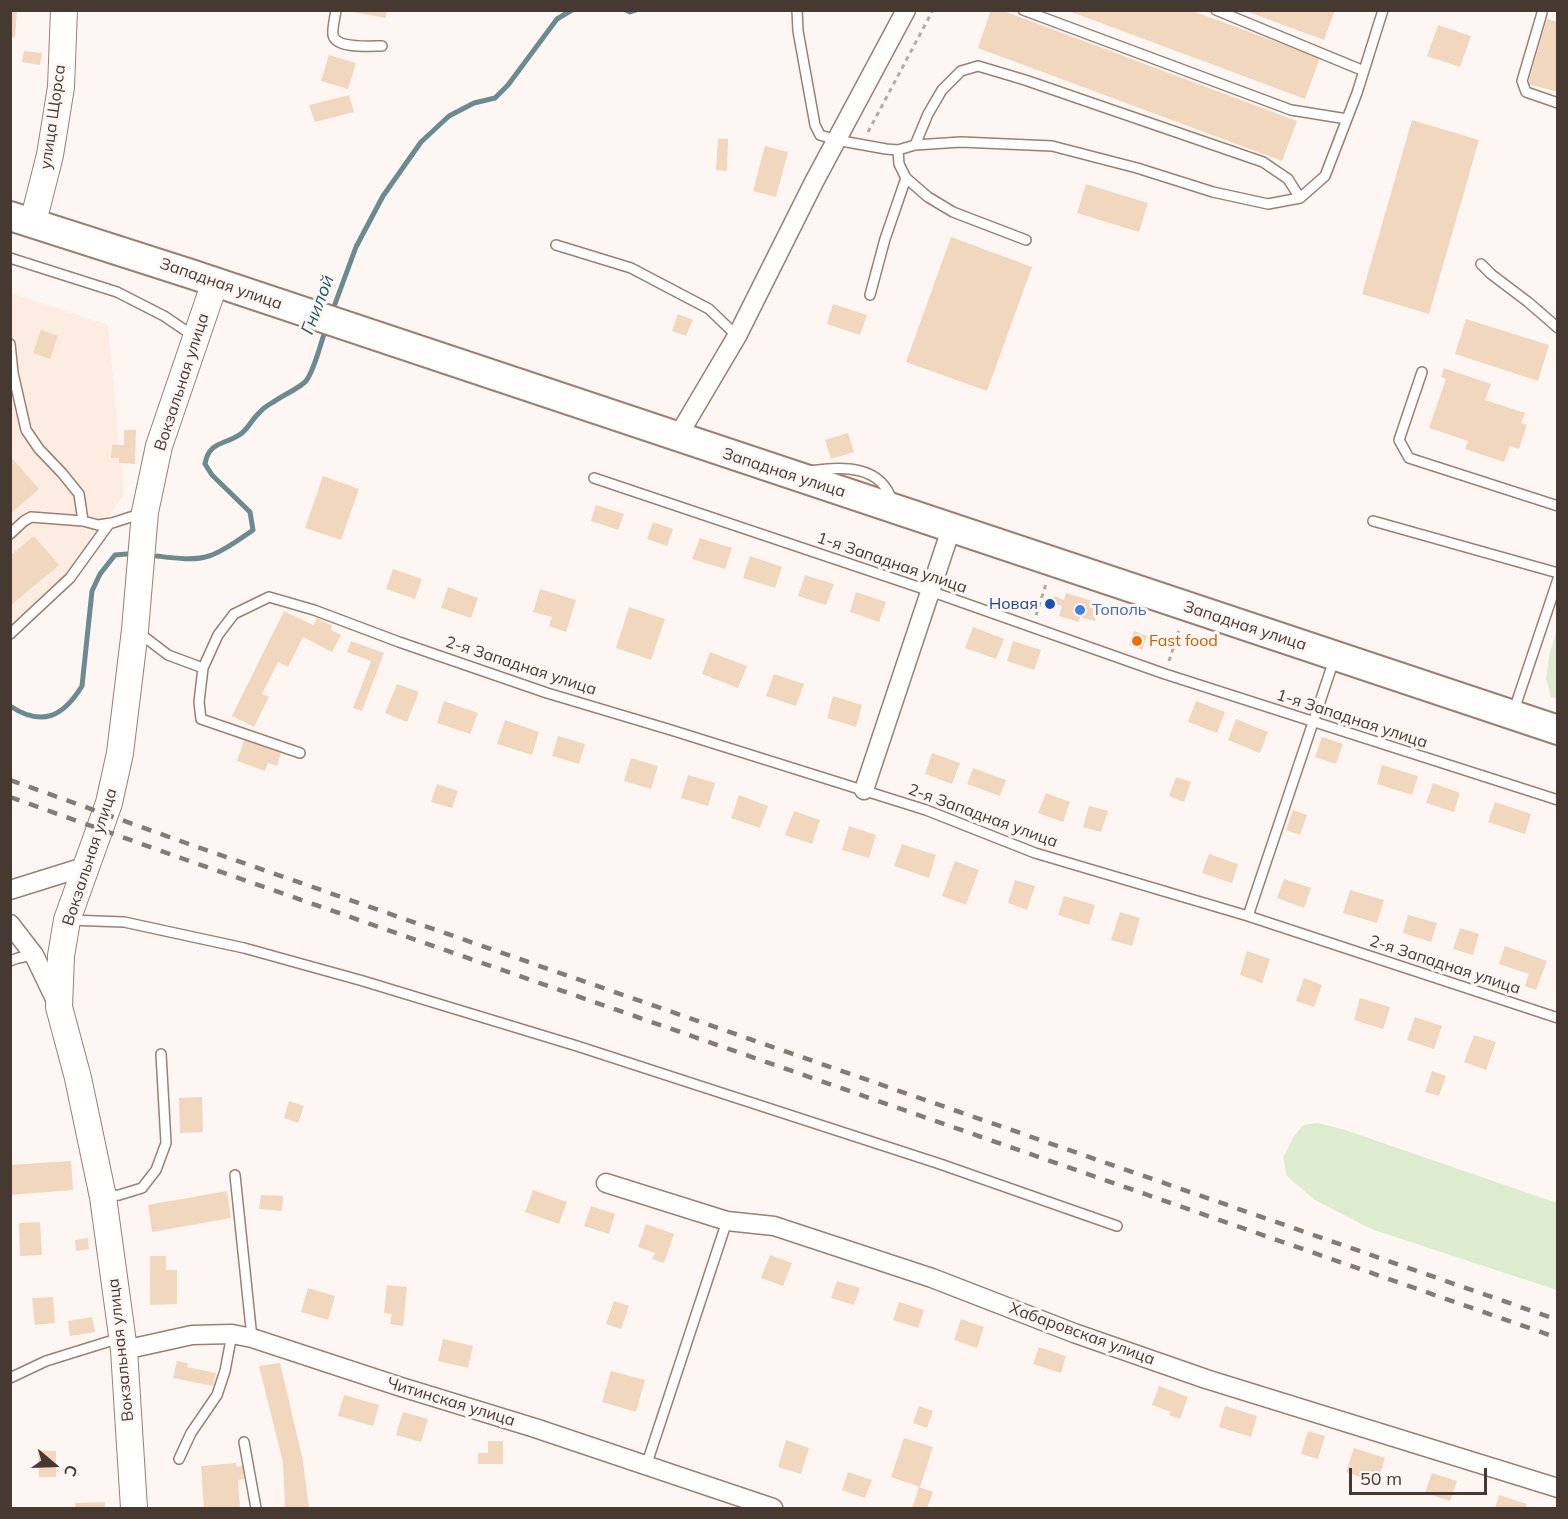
<!DOCTYPE html>
<meta charset="utf-8">
<style>
body{margin:0}
#map{position:relative;width:1568px;height:1519px;overflow:hidden;background:#fdf6f2;font-family:Mulish,sans-serif}
canvas{display:block}
.frame{position:absolute;inset:0;border:12px solid #463932;pointer-events:none}
.north{position:absolute;left:24px;top:1435px;width:60px;height:60px;-webkit-text-stroke:4px #fdf6f2;paint-order:stroke;rotate:109deg;font-size:16px;font-weight:700;line-height:24px;text-align:center;color:#463932}
.north::after{content:'';display:block;margin:auto;width:21px;height:27px;background:#463932;clip-path:polygon(50% 0,100% 100%,50% 72%,0 100%)}
.scale{position:absolute;left:1349px;top:1468px;width:138px;height:27px;box-sizing:border-box;border:3px solid #463932;border-top:0;padding-left:8px;font-size:18px;line-height:21px;white-space:nowrap;color:#463932;-webkit-text-stroke:4px #fdf6f2;paint-order:stroke}
</style>
<div id="map">
<canvas width="1568" height="1519"></canvas>
<div class="frame"></div>
<div class="north">С</div>
<div class="scale">50 m</div>
</div>
<script>
const context = document.querySelector('canvas').getContext('2d');
context.lineJoin = 'round';
function paint(path, color) { context.fillStyle = color; context.fill(path, 'evenodd'); }
function strokePath(path, color, width, dash) { context.strokeStyle = color; context.lineWidth = width; context.lineCap = dash ? 'butt' : 'round'; context.setLineDash(dash || []); context.stroke(path); }
function drawText(font, color, halo, rows, align = 'center') {
  context.font = font + ' Mulish,sans-serif'; context.lineWidth = 6; context.setLineDash([]); context.textBaseline = 'middle'; context.strokeStyle = halo; context.fillStyle = color; for (const [text, x, y, turn = 0] of rows) {
    context.save(); context.translate(x, y); context.rotate((+turn || 0) * Math.PI / 180); context.textAlign = isNaN(turn) ? turn : align; if (halo) context.strokeText(text, 0, 0); context.fillText(text, 0, 0); context.restore();
  }
}
const built = new Path2D(`
 M11,293L108,325L124,495L43,608L11,622Z`);
const green = new Path2D(`
 M1557,628L1558,699H1557L1551,697L1546,679L1549,657Z
 M1318,1123L1345,1130L1557,1203V1290L1371,1229L1315,1200L1287,1176L1283,1158L1293,1138L1303,1125Z`);
const stream = new Path2D(`
 M626,10L630,12L636,10
 M332,312L356,247L383,196L421,142L449,116L474,103L495,98L508,85L557,19L572,10
 M157,556C173,558 193,561 209,556C224,551 240,539 253,530L250,512L212,475L205,464C209,440 227,445 242,433C249,427 253,418 260,412C264,407 270,404 275,401C283,395 300,388 306,381C315,369 320,344 326,329
 M10,706C42,727 63,717 82,686L92,591L100,574L115,555L127,554`);
const building = new Path2D(`
 M10,10H17L15,38L10,37Z
 M353,10H387L386,18L353,12Z
 M991,10H1001L1297,121L1282,161L978,48Z
 M1066,10H1190L1320,58L1305,99Z
 M1243,10H1335L1324,40Z
 M1547,19L1558,22V92L1528,84Z
 M1438,25L1471,36L1460,67L1427,56Z
 M24,51L42,53L40,65L22,62Z
 M329,55L356,63L348,89L321,81Z
 M349,95L354,112L315,122L309,105Z
 M1412,120L1479,140L1429,314L1362,294Z
 M718,139H728L727,171L716,170Z
 M765,146L788,152L776,197L753,191Z
 M1086,184L1148,203L1139,232L1077,213Z
 M951,237L1032,267L987,391L906,362Z
 M833,304L867,315L860,335L827,324Z
 M678,314L693,320L686,336L672,331Z
 M1466,319L1549,345L1538,381L1455,354Z
 M41,330L58,336L50,359L33,353Z
 M1444,368L1491,384L1485,400L1525,413L1521,423L1527,425L1519,449L1510,446L1504,462L1465,449L1468,441L1429,428L1446,379L1441,377Z
 M124,430H136L135,464L119,463V458H111L112,445H124Z
 M848,433L854,452L831,459L825,440Z
 M10,456L39,489L10,514Z
 M323,476L359,489L341,540L305,528Z
 M596,505L624,514L618,530L591,521Z
 M653,522L673,529L667,546L647,539Z
 M34,536L59,565L10,606V556Z
 M700,538L732,548L725,569L692,559Z
 M750,556L782,567L775,588L743,578Z
 M393,569L422,579L415,599L386,589Z
 M805,575L834,584L826,605L798,596Z
 M448,587L478,598L471,618L441,608Z
 M540,589L576,600L566,632L549,626L552,617L533,612Z
 M856,592L886,602L879,622L850,612Z
 M1066,593L1096,602L1095,605L1099,606L1095,621L1080,617L1079,622L1059,616L1062,606L1052,603L1054,596L1064,600Z
 M629,607L665,619L651,660L616,648Z
 M284,611L313,625L317,618L332,626L331,630L341,635L332,652L303,637L288,667L278,662L262,694L269,697L254,727L232,716Z
 M973,627L1004,639L996,659L965,648Z
 M1134,631L1147,636L1142,650L1129,645Z
 M351,641L384,653L362,711L353,708L371,661L347,652Z
 M1013,641L1041,650L1034,670L1007,661Z
 M710,652L747,666L738,688L702,674Z
 M774,674L804,684L796,706L766,696Z
 M397,684L419,692L407,722L385,713Z
 M833,696L862,705L856,727L827,718Z
 M444,701L478,713L470,734L437,723Z
 M1196,701L1225,712L1217,733L1188,722Z
 M1236,719L1268,732L1260,753L1228,740Z
 M505,720L539,732L532,755L497,744Z
 M558,736L585,744L579,764L552,756Z
 M1322,737L1343,744L1336,764L1315,757Z
 M244,740L281,753L277,766L268,763L265,771L237,761Z
 M932,753L960,763L952,784L925,774Z
 M631,758L658,766L651,789L624,781Z
 M1382,765L1418,776L1412,795L1377,784Z
 M973,768L1006,780L1000,796L967,784Z
 M688,775L715,783L708,806L681,798Z
 M1176,777L1191,782L1184,802L1169,796Z
 M1433,783L1460,793L1454,812L1426,803Z
 M437,784L458,791L452,808L431,802Z
 M1046,793L1070,802L1063,822L1038,813Z
 M739,795L768,806L760,828L731,818Z
 M1495,802L1531,814L1525,834L1488,822Z
 M1089,806L1108,811L1101,832L1083,827Z
 M1293,810L1307,815L1300,835L1286,830Z
 M794,811L820,820L812,844L785,835Z
 M849,826L876,835L869,858L842,850Z
 M902,844L936,855L929,878L894,866Z
 M1209,854L1238,864L1232,883L1202,873Z
 M955,861L979,870L966,905L942,896Z
 M1284,879L1311,888L1304,908L1277,898Z
 M1015,880L1035,886L1027,910L1008,903Z
 M1350,890L1384,900L1377,923L1343,913Z
 M1064,896L1095,905L1089,925L1058,915Z
 M1120,912L1140,918L1132,946L1111,940Z
 M1408,915L1437,923L1431,942L1403,933Z
 M1460,928L1479,934L1473,955L1453,949Z
 M1505,946L1547,961L1536,990L1525,986L1529,974L1499,964Z
 M1247,951L1270,959L1262,983L1240,975Z
 M1304,978L1322,985L1314,1007L1296,1001Z
 M1360,998L1390,1007L1383,1029L1354,1020Z
 M1415,1017L1442,1026L1434,1049L1407,1040Z
 M1474,1035L1496,1042L1486,1070L1464,1062Z
 M1432,1071L1446,1076L1439,1096L1425,1092Z
 M202,1097L203,1132L180,1133L179,1098Z
 M289,1101L304,1106L298,1123L284,1118Z
 M71,1161L73,1190L10,1195V1165Z
 M533,1190L567,1202L559,1224L525,1212Z
 M227,1191L231,1218L152,1232L148,1205Z
 M261,1195L283,1196L282,1211L259,1209Z
 M591,1206L615,1214L609,1234L584,1226Z
 M40,1222L42,1255L20,1256L19,1223Z
 M646,1224L674,1234L664,1263L652,1259L655,1253L638,1247Z
 M88,1238L89,1249L76,1251L75,1240Z
 M770,1255L792,1263L783,1286L761,1278Z
 M150,1256H166V1270H177V1304L150,1305Z
 M837,1281L860,1288L854,1305L831,1298Z
 M387,1285L407,1287L403,1326L390,1324L392,1314L384,1313Z
 M308,1288L335,1296L328,1320L301,1312Z
 M53,1297L55,1323L35,1325L32,1298Z
 M614,1301L629,1306L621,1329L606,1324Z
 M899,1302L924,1310L918,1328L893,1320Z
 M92,1317L95,1332L70,1336L68,1321Z
 M961,1319L984,1327L977,1348L954,1340Z
 M443,1339L473,1346L468,1368L438,1361Z
 M1039,1347L1066,1356L1061,1373L1033,1364Z
 M177,1361L188,1363L187,1367L216,1373L213,1386L173,1378Z
 M280,1363L303,1461L309,1508H285L283,1462L259,1366Z
 M611,1371L645,1380L636,1412L602,1402Z
 M1159,1386L1188,1397L1180,1419L1169,1415L1171,1412L1152,1405Z
 M344,1395L379,1405L373,1426L338,1416Z
 M919,1406L933,1411L927,1428L913,1423Z
 M1225,1406L1257,1416L1251,1437L1219,1427Z
 M403,1412L428,1419L421,1442L396,1435Z
 M1308,1431L1325,1436L1318,1459L1301,1454Z
 M904,1438L933,1447L920,1487L891,1477Z
 M786,1440L809,1448L801,1474L778,1467Z
 M488,1441H503V1464H478V1453H488Z
 M1354,1448L1385,1458L1377,1483L1346,1472Z
 M38,1451H56V1477H39Z
 M236,1463L237,1467L243,1466L244,1479L238,1480L240,1508H204L201,1466Z
 M848,1472L872,1480L865,1498L842,1490Z
 M1432,1473L1457,1481L1450,1501L1425,1493Z
 M919,1487L933,1492L927,1508H912Z
 M1499,1495L1527,1504L1525,1508H1495Z
 M105,1502V1508H75V1503Z`);
const path = new Path2D(`
 M868,132L933,10
 M1036,615L1046,584
 M1169,661L1180,627`);
const lane = new Path2D(`
 M336,10C335,18 332,28 333,35C336,49 371,46 382,46
 M797,10L798,31L815,125L820,135L836,140L886,149L898,150L915,145L928,114L942,90L961,71L978,66L1025,80L1263,162L1288,179L1300,198
 M1023,10L1291,110L1347,119
 M1216,10L1364,71
 M1542,13L1522,81L1526,92L1558,103
 M915,145L961,142L1052,146L1137,168L1213,192L1268,204L1300,198L1325,176L1357,93L1383,10
 M898,150L899,164L906,178L928,197L953,212L1026,240
 M556,245L631,268L709,309L737,336
 M10,258L117,292L164,316L195,337
 M1481,264L1491,274L1528,302L1558,328
 M870,295L885,239L906,178
 M10,344L13,373L26,430L39,449L62,473L79,494L83,521
 M1422,372L1399,440L1409,458L1558,506
 M810,471C842,466 881,465 892,501
 M594,478L930,591L1165,674L1558,800
 M1373,521L1558,573
 M10,534L24,521L31,517L83,521L98,525L112,523L143,513
 M138,632L168,655L203,668
 M10,634L70,578L109,524
 M1514,710L1558,579
 M300,753L201,719L199,702L203,668L218,635L234,614L269,597L314,610L399,642L547,693L671,730L926,810L1035,853L1248,916L1558,1018
 M1248,916L1334,660
 M68,920L124,922L244,948L363,981L577,1046L940,1164L1117,1226
 M10,961L18,958L34,955
 M235,1175L252,1338
 M103,1197L119,1195L142,1188L156,1170L166,1143L161,1054
 M10,1378L46,1361L120,1338
 M244,1442L256,1508
 M179,1459L191,1433L217,1395L225,1371L232,1334
 M646,1466L727,1221`);
const street = new Path2D(`
 M678,436L737,336L814,182L906,10
 M864,790L951,529
 M10,890L87,866
 M10,924L34,955L58,1005
 M606,1183L727,1221L774,1226L932,1278L1074,1333L1206,1379L1558,1488
 M124,1350L192,1335L232,1334L252,1338L398,1386L535,1428L773,1508`);
const secondary = new Path2D(`
 M33,222L50,155L61,87L64,10
 M134,1508L124,1350L103,1197L78,1078L59,1007L61,956L67,920L109,803L120,753L135,630L145,512L159,446L215,282`);
const primary = new Path2D(`
 M10,216L191,274L1558,730`);
const rail = new Path2D(`
 M10,780L186,843L1558,1320
 M10,797L181,858L1558,1338`);
const markers = [
 [1050,604,6,"#1a4fb4"],
 [1080,610,6,"#3f7fe0"],
 [1137,641,6,"#e8710a"]
];
const streetNames = [
 ["улица Щорса",53,117,-82],
 ["Западная улица",221,284,19],
 ["Вокзальная улица",182,382,-72],
 ["Западная улица",784,473,18],
 ["1-я Западная улица",892,563,19],
 ["Западная улица",1245,626,18],
 ["2-я Западная улица",521,666,18],
 ["1-я Западная улица",1352,719,18],
 ["2-я Западная улица",983,816,20],
 ["Вокзальная улица",90,857,-72],
 ["2-я Западная улица",1445,965,18],
 ["Хабаровская улица",1082,1334,20],
 ["Вокзальная улица",121,1350,-96],
 ["Читинская улица",451,1402,17]
];
const transitNames = [
 ["Новая",1038,604]
];
const shopNames = [
 ["Тополь",1092,610]
];
const foodNames = [
 ["Fast food",1149,641]
];
const waterNames = [
 ["Гнилой",318,305,-69]
];
paint(built, '#fcece2');
paint(green, '#ddecce');
strokePath(stream, '#6c8b90', 5);
paint(building, '#f0d7bd');
strokePath(lane, '#9d7f6e', 12);
strokePath(street, '#9d7f6e', 21);
strokePath(secondary, '#9d7f6e', 28);
strokePath(primary, '#9d7f6e', 32);
strokePath(path, '#b4aaa5', 3, [4.5, 4.5]);
strokePath(lane, '#fff', 9);
strokePath(street, '#fff', 18);
strokePath(secondary, '#fff', 26);
strokePath(primary, '#fff', 28);
strokePath(rail, '#857a74', 4.5, [10, 10]);
for (const [x, y, r, color] of markers) { const dot = new Path2D(); dot.arc(x, y, r, 0, 2 * Math.PI); context.fillStyle = color; context.fill(dot); strokePath(dot, '#fdf6f2', 2); }
drawText('16px', '#463932', '#fdf6f2', streetNames);
drawText('16px', '#164399', '#fdf6f2', transitNames, 'right');
drawText('16px', '#366cbe', '#fdf6f2', shopNames, 'left');
drawText('16px', '#c56008', '#fdf6f2', foodNames, 'left');
drawText('italic 18px', '#175b69', '#fdf6f2', waterNames);
</script>
